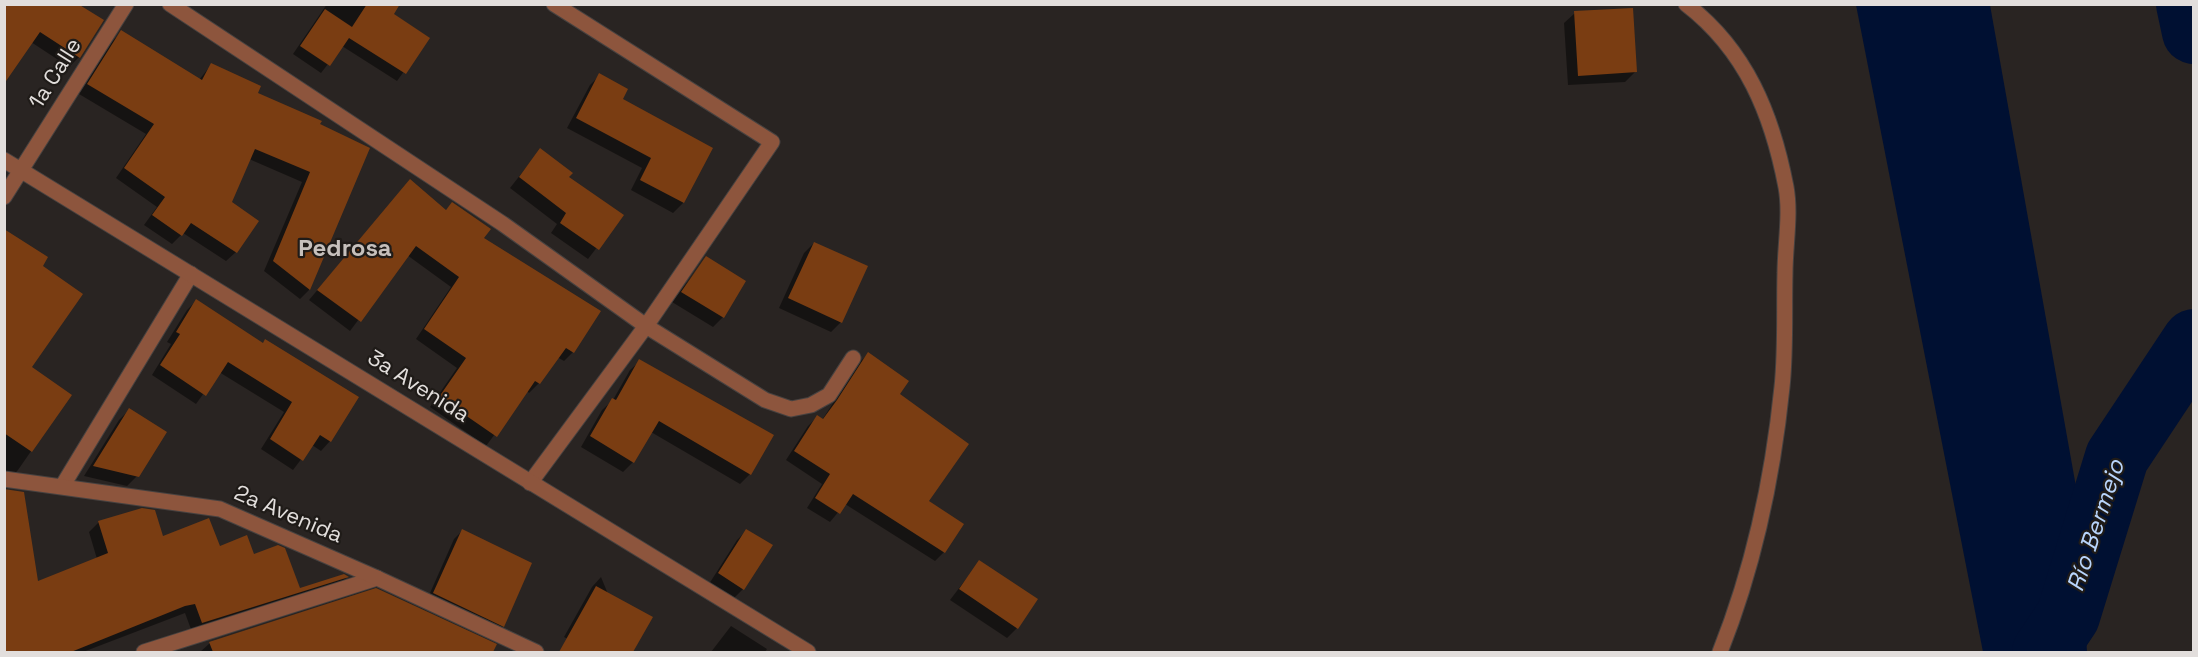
<!DOCTYPE html>
<meta charset="utf-8">
<style>
body{margin:0}
#map{position:relative;width:2198px;height:657px;overflow:hidden;background:#292422;font-family:"Space Grotesk",sans-serif}
canvas{display:block}
.frame{position:absolute;inset:0;border:6px solid #e2dedc;pointer-events:none}
</style>
<div id="map">
<canvas width="2198" height="657"></canvas>
<div class="frame"></div>
</div>
<script>
const context = document.querySelector('canvas').getContext('2d');
context.lineJoin = 'round';
function paint(path, color) { context.fillStyle = color; context.fill(path, 'evenodd'); }
function strokePath(path, color, width, dash) { context.strokeStyle = color; context.lineWidth = width; context.lineCap = dash ? 'butt' : 'round'; context.setLineDash(dash || []); context.stroke(path); }
function drawText(font, color, halo, rows, align = 'center') {
  context.font = font + ' "Space Grotesk",sans-serif'; context.lineWidth = 4.5; context.setLineDash([]); context.textBaseline = 'middle'; context.strokeStyle = halo; context.fillStyle = color; for (const [text, x, y, turn = 0] of rows) {
    context.save(); context.translate(x, y); context.rotate((+turn || 0) * Math.PI / 180); context.textAlign = isNaN(turn) ? turn : align; if (halo) context.strokeText(text, 0, 0); context.fillText(text, 0, 0); context.restore();
  }
}
const water = new Path2D(`
 M1856,5H1990L2078,498L2087,652H1983Z`);
const shadow = new Path2D(`
 M4,4L79,57L69,67L31,42Z
 M327,4H398L392,15L428,38L397,81L342,46L321,73L293,54Z
 M1575,13L1635,72L1625,82L1568,85L1564,23Z
 M121,32L199,80L211,65L256,94L368,148L309,290L300,299L264,271L302,182L249,159L230,203L236,252L226,261L183,233L172,244L144,225L157,207L116,178L146,134L79,94L112,42Z
 M600,75L621,100L711,149L683,203L673,213L631,190L642,168L567,128L590,85Z
 M540,150L567,178L621,216L588,259L551,233L557,224L510,188Z
 M401,191L445,211L452,204L573,352L564,361L557,357L539,383L529,393L527,391L486,446L430,407L457,368L416,339L451,287L407,255L350,331L309,300Z
 M4,231L41,266L30,367L70,395L18,470L5,484Z
 M814,243L841,322L831,332L779,308L804,253Z
 M706,258L723,317L713,327L672,302Z
 M196,301L330,441L321,451L312,445L293,470L261,449L284,412L219,372L196,404L152,375L171,344L167,342L187,310Z
 M868,354L898,395L927,502L944,552L935,561L845,504L830,522L807,508L822,484L786,460L808,426L817,417L822,420L859,363Z
 M640,361L750,474L740,484L651,432L633,462L623,472L581,447L602,410L613,400L630,370Z
 M129,410L137,476L127,486L84,476L119,420Z
 M4,490L37,583L97,559L89,532L99,522L162,538L219,548L253,556L299,590L347,577L338,586L192,632L185,613L83,652H4Z
 M747,530L771,546L743,589L733,599L709,584L737,540Z
 M462,531L503,626L495,634L426,602L454,539Z
 M979,562L1017,628L1007,638L950,600Z
 M601,577L632,652H593L564,637L592,587Z
 M731,626L767,649L765,652H711Z
 M210,643L495,645L492,652H200Z`);
const river = new Path2D(`
 M2188,4L2194,32
 M2044,652L2068,616L2117,457L2194,341`);
const building = new Path2D(`
 M4,4H78L104,20L80,58L40,32L4,84Z
 M367,4H400L394,14L430,38L406,74L349,38L330,66L300,46L325,9L352,27Z
 M1633,8L1637,72L1578,76L1574,11Z
 M121,30L202,80L211,63L261,86L258,93L322,121L320,124L370,148L310,290L273,261L310,172L255,149L232,202L259,221L237,253L191,223L182,236L152,215L165,197L124,168L154,124L87,84Z
 M599,73L628,89L623,99L713,148L684,203L640,180L651,158L576,118Z
 M540,148L573,173L569,177L624,215L599,250L560,223L566,213L519,177Z
 M410,179L446,210L452,202L491,229L484,238L601,311L574,353L566,348L540,384L535,381L497,437L439,397L466,358L424,329L459,277L416,246L361,322L317,290Z
 M4,229L48,257L43,266L83,294L32,367L72,395L32,452L4,433Z
 M814,242L868,266L842,323L788,298Z
 M706,256L746,281L724,318L681,292Z
 M196,299L263,343L265,339L359,397L331,442L320,435L303,461L270,439L292,402L228,362L206,396L160,365L180,334L176,332Z
 M868,352L909,381L900,394L969,444L929,501L964,524L945,553L853,494L840,514L815,498L830,474L794,451L817,415L823,419L837,400Z
 M639,359L774,435L751,475L659,421L634,463L590,436L612,398L616,400Z
 M129,408L167,432L139,477L93,466Z
 M4,489L24,492L38,581L108,553L98,521L142,508L155,510L163,536L209,518L220,546L247,535L254,554L278,545L285,548L300,588L344,574L349,577L202,623L195,604L185,606L71,652H4Z
 M462,529L532,563L504,627L433,593Z
 M746,529L773,545L744,590L718,573Z
 M979,560L1038,599L1018,629L959,589Z
 M596,586L653,617L633,652H559Z
 M376,588L497,644L493,652H213L209,642Z`);
const service = new Path2D(`
 M170,4L503,224L646,326L765,400L791,409L811,405L829,395L853,358
 M530,483L646,326L772,142L554,4
 M63,485L191,274
 M144,652L377,578`);
const minor = new Path2D(`
 M1686,4C1746,50 1772,114 1786,187C1791,214 1785,246 1785,273C1784,311 1786,350 1782,387C1773,476 1753,569 1720,652
 M4,160L808,652
 M4,197L126,4
 M4,479L220,509L377,578L536,652`);
const streetNames = [
 ["1a Calle",56,74,-58],
 ["3a Avenida",418,387,32],
 ["2a Avenida",288,515,23]
];
const neighbourhoodNames = [
 ["Pedrosa",345,249]
];
const waterNames = [
 ["Río Bermejo",2097,526,-72]
];
paint(water, '#001032');
paint(shadow, '#0007');
strokePath(river, '#001032', 64);
paint(building, '#7a3d12');
strokePath(service, '#474240', 17);
strokePath(minor, '#474240', 17);
strokePath(service, '#8d553d', 15);
strokePath(minor, '#8d553d', 15);
drawText('22px', '#e2dedc', '#1f1b18', streetNames);
drawText('bold 24px', '#c6c0bc', '#1f1b18', neighbourhoodNames);
drawText('italic 24px', '#b8d4fb', '#1f1b18', waterNames);
</script>
